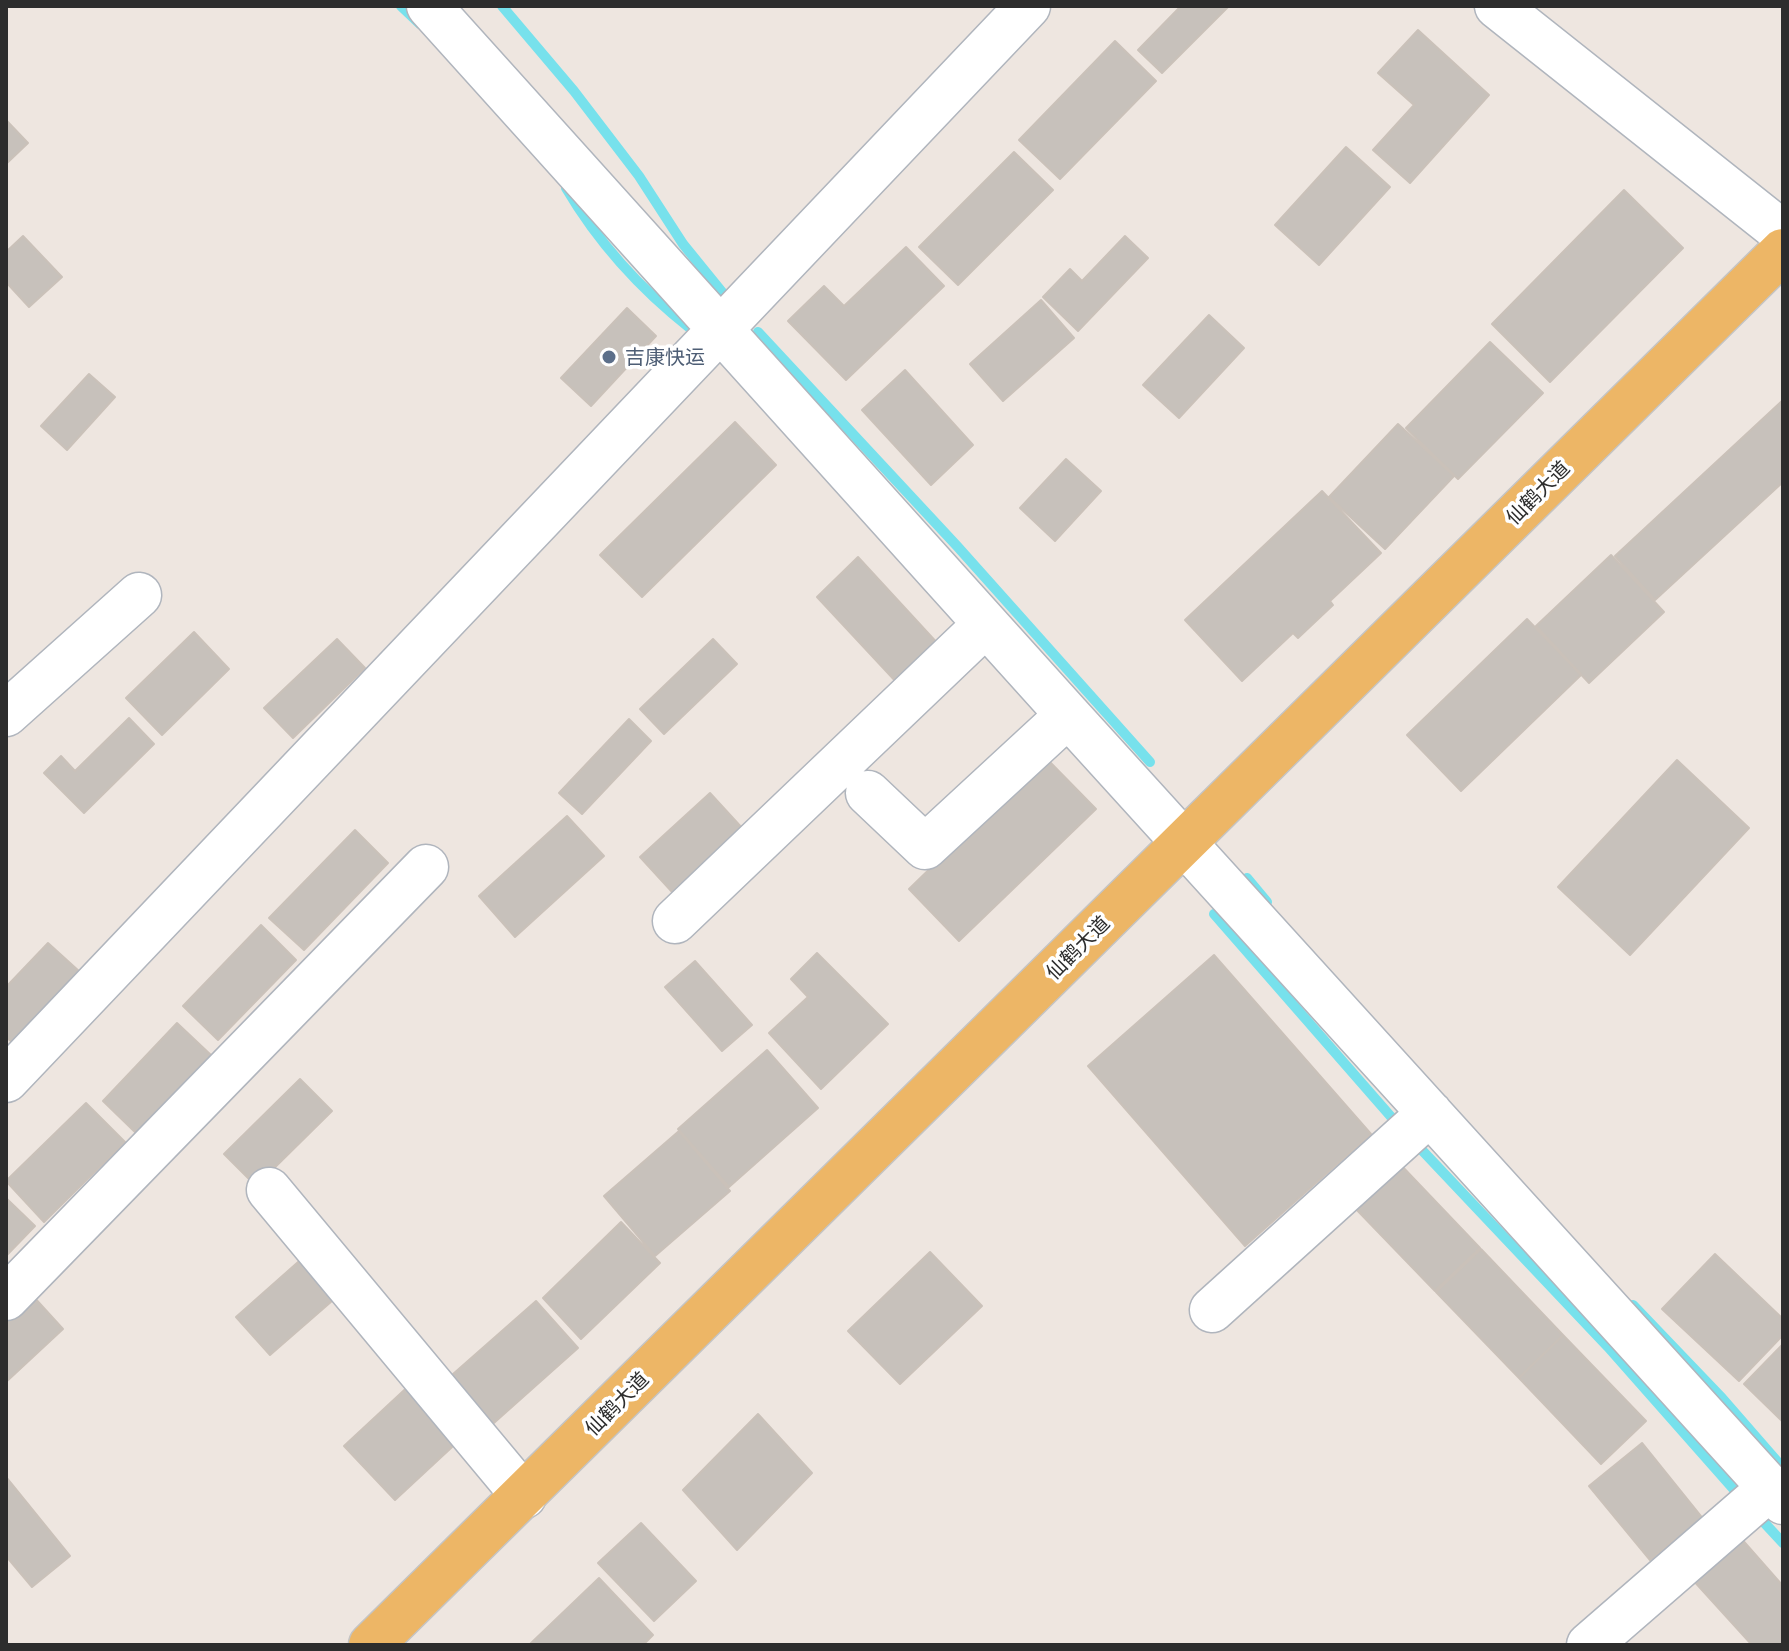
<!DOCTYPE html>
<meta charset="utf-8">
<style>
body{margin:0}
#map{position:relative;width:1789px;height:1651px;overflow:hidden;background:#eee6e0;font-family:Barlow,sans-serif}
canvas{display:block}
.frame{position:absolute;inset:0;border:8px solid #2d2d2d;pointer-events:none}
</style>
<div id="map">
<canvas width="1789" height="1651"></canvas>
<div class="frame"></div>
</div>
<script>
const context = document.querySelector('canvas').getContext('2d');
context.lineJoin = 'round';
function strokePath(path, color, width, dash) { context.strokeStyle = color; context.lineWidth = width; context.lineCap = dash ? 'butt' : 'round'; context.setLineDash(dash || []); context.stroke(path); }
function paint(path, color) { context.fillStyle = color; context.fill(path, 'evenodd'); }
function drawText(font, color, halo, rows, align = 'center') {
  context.font = font + ' Barlow,"Noto Sans SC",sans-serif'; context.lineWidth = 7; context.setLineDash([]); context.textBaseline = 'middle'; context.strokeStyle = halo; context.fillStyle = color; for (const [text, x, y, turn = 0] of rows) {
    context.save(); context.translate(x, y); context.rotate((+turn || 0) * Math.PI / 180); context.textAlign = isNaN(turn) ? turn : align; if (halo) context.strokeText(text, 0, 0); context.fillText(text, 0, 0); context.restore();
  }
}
const stream = new Path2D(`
 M401,6L420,24
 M502,6L574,91L639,176L683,244L726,297
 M566,188C599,244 640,289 691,329
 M758,332L957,546L1150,762
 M1247,878L1267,902
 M1214,914L1393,1119
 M1418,1146L1608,1347L1736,1492
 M1633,1305L1722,1398L1783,1468
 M1758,1516L1783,1543`);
const building = new Path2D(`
 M1181,6H1229L1162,73L1138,50Z
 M1418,30L1489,95L1410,183L1373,150L1414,105L1378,73Z
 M1115,41L1156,81L1060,179L1019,140Z
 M6,120L28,143L6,164Z
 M1346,147L1390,187L1319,265L1275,225Z
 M1014,152L1053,190L958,285L919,247Z
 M1624,190L1683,248L1550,382L1492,324Z
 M23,236L62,277L29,307L6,282V252Z
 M1125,236L1148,258L1078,331L1043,297L1070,269L1082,281Z
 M906,247L944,286L846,380L788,321L824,286L844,306Z
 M1041,300L1074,338L1003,401L970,364Z
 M627,308L656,336L591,406L561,378Z
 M1209,315L1244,348L1179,418L1143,385Z
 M1490,342L1543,393L1458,479L1406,428Z
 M905,370L973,445L931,485L862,410Z
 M89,374L115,397L67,450L41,426Z
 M1783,400V482L1655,600L1615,556Z
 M735,422L776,465L642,597L600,555Z
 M1398,424L1454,476L1385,549L1329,497Z
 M1066,459L1101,491L1055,541L1020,508Z
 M1322,491L1381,553L1330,601L1333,605L1298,638L1293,633L1242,681L1185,620Z
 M1611,555L1664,612L1589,683L1536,626Z
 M858,557L940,646L899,685L817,597Z
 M1527,619L1581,675L1461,791L1407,735Z
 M194,632L229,669L162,735L126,698Z
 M337,639L365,668L293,738L264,708Z
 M713,639L737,664L664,734L640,709Z
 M129,718L154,744L84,813L44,773L61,756L75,771Z
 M629,719L651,741L582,814L559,793Z
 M1045,757L1096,809L959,941L909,889Z
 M1677,760L1749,828L1630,955L1558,887Z
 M710,793L743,829L673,893L640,857Z
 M567,816L604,856L515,937L479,896Z
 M355,830L388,863L304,950L269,918Z
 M261,925L296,960L218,1040L183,1006Z
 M48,943L80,972L13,1043L6,1037V987Z
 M817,953L888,1024L821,1089L769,1033L808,997L791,979Z
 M1214,955L1371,1134L1245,1246L1088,1066Z
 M695,961L752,1025L722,1051L665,987Z
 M177,1023L212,1056L137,1134L103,1101Z
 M767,1050L818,1108L729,1187L678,1129Z
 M300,1079L332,1111L256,1186L224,1154Z
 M86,1103L125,1142L44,1222L6,1181Z
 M679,1131L730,1191L655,1256L604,1196Z
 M1398,1162L1480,1248L1435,1291L1353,1206Z
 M6,1198L35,1226L6,1256Z
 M621,1222L660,1263L581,1339L543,1298Z
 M1481,1249L1563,1335L1519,1378L1436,1292Z
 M930,1252L982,1306L900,1384L848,1331Z
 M1715,1254L1783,1319V1335L1739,1381L1662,1309Z
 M306,1255L340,1294L270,1355L236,1317Z
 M32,1295L63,1329L6,1382V1319Z
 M536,1301L578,1348L486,1430L444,1382Z
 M1563,1335L1646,1421L1601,1464L1519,1378Z
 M1783,1344V1422L1744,1384Z
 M414,1381L465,1435L395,1500L344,1446Z
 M758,1414L812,1473L737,1550L683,1490Z
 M1642,1443L1708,1525L1681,1546L1675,1539L1650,1560L1589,1486Z
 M6,1477L70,1556L32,1587L6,1556Z
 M641,1523L696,1581L654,1621L598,1563Z
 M1739,1536L1783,1586V1642L1780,1645H1752L1692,1579Z
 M599,1578L653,1635L643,1645H529Z`);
const minor = new Path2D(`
 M429,6L1068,715L1783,1502
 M1497,6L1783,233
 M6,714L139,595
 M868,793L925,847L1068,715
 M675,921L986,624
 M6,1080L1028,6
 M269,1190L524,1496
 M6,1298L426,867
 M1212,1310L1430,1113
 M1589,1645L1770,1488`);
const major = new Path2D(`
 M371,1645L1783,251`);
const markers = [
 [609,357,8,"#5c6f8a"]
];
const serviceNames = [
 ["吉康快运",625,357]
];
const streetNames = [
 ["仙鹤大道",1538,493,-45],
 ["仙鹤大道",1078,948,-45],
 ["仙鹤大道",617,1404,-45]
];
strokePath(stream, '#77e1ec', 10);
paint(building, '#c7c1bb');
strokePath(building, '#cac1b9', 2);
strokePath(minor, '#b0b5bd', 47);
strokePath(major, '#c4c4c4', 47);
strokePath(minor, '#fff', 44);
strokePath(major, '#edb666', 44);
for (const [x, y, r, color] of markers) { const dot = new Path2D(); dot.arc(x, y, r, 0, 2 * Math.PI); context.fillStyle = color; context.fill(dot); strokePath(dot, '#fff', 3); }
drawText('20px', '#4e5e75', '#fff', serviceNames, 'left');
drawText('20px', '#2d2d2d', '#fff', streetNames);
</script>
